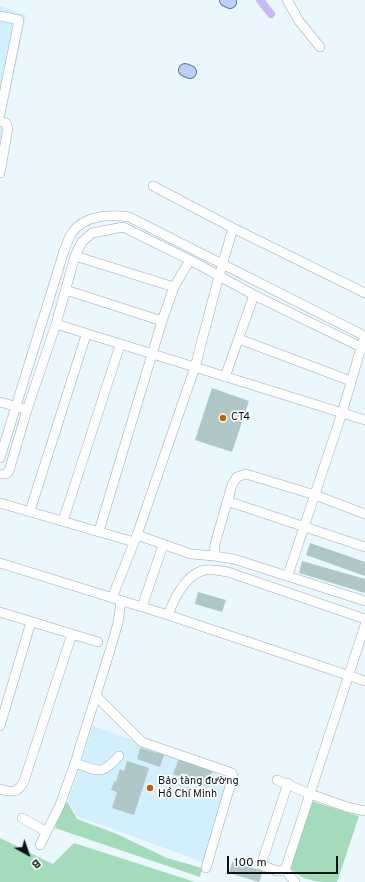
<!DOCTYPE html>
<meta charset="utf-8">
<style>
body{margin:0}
#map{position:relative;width:365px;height:882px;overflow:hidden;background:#eaf7fd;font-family:Overpass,sans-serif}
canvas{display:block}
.north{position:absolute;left:8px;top:834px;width:40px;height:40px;-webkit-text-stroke:3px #fff;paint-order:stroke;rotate:140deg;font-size:11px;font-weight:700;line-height:16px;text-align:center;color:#0c1317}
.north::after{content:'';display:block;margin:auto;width:14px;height:18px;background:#0c1317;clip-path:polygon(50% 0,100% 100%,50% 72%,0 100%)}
.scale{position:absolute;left:227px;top:856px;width:111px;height:18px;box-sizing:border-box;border:2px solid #0c1317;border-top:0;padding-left:5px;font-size:12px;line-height:14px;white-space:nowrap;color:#0c1317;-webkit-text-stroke:3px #fff;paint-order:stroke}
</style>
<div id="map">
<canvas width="365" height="882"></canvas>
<div class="north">B</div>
<div class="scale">100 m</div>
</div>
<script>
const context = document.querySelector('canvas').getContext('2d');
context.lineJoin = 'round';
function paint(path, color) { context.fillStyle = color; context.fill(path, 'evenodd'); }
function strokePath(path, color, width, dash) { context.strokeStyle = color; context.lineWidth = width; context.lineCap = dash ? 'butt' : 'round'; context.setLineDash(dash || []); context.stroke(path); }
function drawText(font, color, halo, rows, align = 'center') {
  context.font = font + ' Overpass,sans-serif'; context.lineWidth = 3.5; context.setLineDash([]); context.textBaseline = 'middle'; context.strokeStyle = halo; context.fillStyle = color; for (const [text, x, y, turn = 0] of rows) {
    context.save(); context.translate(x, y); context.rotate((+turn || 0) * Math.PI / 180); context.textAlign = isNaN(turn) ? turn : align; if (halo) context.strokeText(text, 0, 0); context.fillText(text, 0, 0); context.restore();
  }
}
const built = new Path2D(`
 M0,6L26,15L0,143Z
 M93,726L231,774L203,862L77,816L68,802Z`);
const green = new Path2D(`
 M311,801L359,816L337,882C316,882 304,882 289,867Z
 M64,802L68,803L77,819L117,834L167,858L202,868L200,877L55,828Z
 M0,838L53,864L74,843L195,882H0Z`);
const canal = new Path2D(`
 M260,0L271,14`);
const building = new Path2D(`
 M212,388L249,401L232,452L195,440Z
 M310,543L365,562V576L306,555Z
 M302,561L365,579V593L299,573Z
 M198,592L226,600L222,612L195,604Z
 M140,748L164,755L160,767L137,759Z
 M179,758L213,769L207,786L173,774Z
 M127,761L149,768L134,815L112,808L117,792L111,790L114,781L116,782L120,769L124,771Z
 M232,862L263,871L259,882L229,873Z`);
const minor = new Path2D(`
 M287,0L299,21L320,47
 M0,16L19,20L0,114
 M0,121L6,123L8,128L0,173
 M153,186L233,228L365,293
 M75,256L174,287
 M66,290L162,321
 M56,324L365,420
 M239,339L351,381
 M225,377L254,295
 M0,402L22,408
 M0,458L64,251C67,245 68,238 72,233C84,215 110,214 129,217L365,336
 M0,474H6L9,471L27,410L56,324L75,256L82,242L92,233L123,227L190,260L254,295L365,349
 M227,501L365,547
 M0,503L134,542
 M30,511L86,335
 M63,521L120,345
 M99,531L162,321L174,287L190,260
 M137,535L191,554L214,556L234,559L365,601
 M214,556L215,544L232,485L237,477L246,474L315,495L365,514
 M0,563L168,615L365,681
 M288,575L342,413L363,341
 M112,598L137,535L195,367L219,276L233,228
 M142,607L163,545
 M0,612L98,642
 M168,615C174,599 185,574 205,570C213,569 221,571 228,572L365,619
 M365,625L310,794L347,807L365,811
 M96,696L142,742L232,773L233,776L206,868
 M0,726L31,622
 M75,763C99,771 101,776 119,756
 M277,780L310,794L285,870L295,882
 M0,789C12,793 18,793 24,781L72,634
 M22,818L47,832
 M40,845L60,805L75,763L111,647L118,623L121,601
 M285,870L277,871L261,865L288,783`);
const major = new Path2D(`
 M226,0L230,2
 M185,70L190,72`);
const markers = [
 [223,418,4,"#be6405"],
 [150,788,4,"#be6405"]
];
const poiNames = [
 ["CT4",231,418],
 ["Bảo tàng đường",158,782],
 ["Hồ Chí Minh",158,795]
];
paint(built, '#d1effc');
paint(green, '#a4dcbb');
strokePath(canal, '#c8baf6', 8);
paint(building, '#afc7c6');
strokePath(minor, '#98acb5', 10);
strokePath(major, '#617aa3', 14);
strokePath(minor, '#fff', 9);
strokePath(major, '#bcd1f5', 12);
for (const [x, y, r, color] of markers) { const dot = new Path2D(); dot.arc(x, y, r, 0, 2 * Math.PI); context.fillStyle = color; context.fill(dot); strokePath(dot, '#fff', 1.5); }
drawText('11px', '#0c1317', '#fff', poiNames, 'left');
</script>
